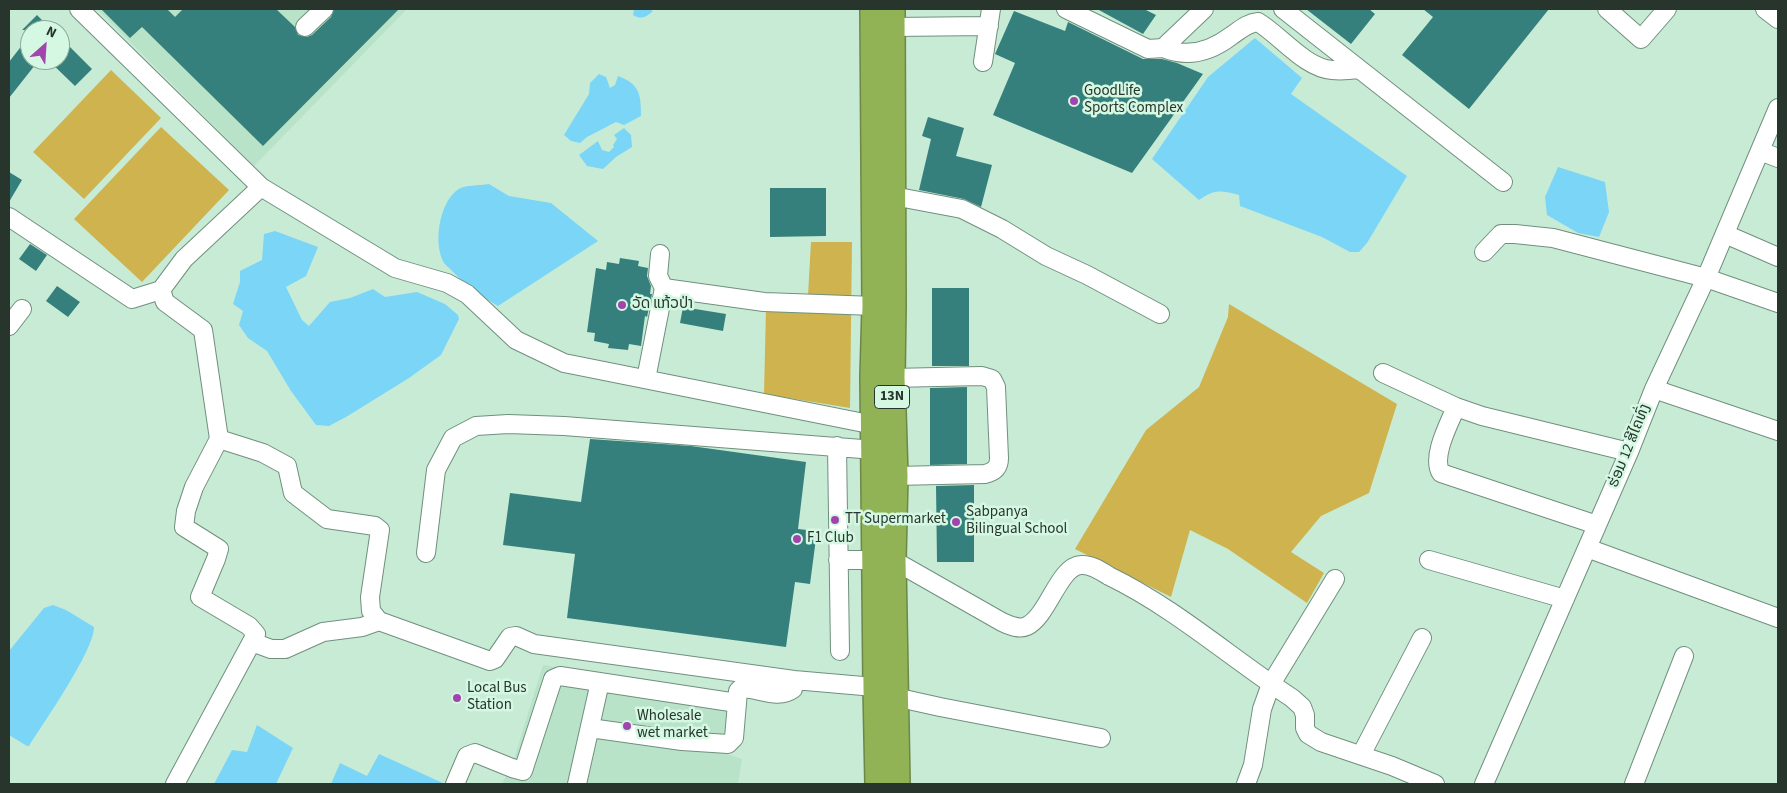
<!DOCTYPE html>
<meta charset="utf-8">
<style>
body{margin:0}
#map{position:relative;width:1787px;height:793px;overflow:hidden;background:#c8ebd6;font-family:"Source Sans 3",sans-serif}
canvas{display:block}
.frame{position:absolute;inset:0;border:10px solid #27352d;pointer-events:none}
.north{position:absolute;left:20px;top:20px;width:50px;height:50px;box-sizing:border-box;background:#d5f8e3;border:1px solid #8faa9a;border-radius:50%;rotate:26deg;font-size:14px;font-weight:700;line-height:20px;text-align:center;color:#27352d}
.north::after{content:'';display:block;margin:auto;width:18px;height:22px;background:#a244ad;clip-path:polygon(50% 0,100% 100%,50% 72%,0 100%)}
</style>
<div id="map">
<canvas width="1787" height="793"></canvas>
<div class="frame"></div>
<div class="north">N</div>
</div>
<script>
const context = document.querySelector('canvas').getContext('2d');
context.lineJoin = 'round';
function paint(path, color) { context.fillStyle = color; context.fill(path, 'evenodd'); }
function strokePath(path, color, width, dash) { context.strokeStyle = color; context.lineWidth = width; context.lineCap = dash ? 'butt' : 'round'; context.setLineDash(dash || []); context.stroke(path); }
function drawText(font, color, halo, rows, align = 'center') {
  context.font = font + ' "Source Sans 3","Noto Sans Lao",sans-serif'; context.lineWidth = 5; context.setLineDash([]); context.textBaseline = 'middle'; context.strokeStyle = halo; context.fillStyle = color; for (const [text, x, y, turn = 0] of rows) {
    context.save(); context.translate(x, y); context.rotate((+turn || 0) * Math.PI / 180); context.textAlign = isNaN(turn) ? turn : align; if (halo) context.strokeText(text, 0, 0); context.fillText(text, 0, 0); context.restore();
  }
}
const built = new Path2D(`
 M97,9H407L254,166Z
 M543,665L737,697L725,753L742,759L738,784H502L514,759Z`);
const green = new Path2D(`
 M111,70L161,118L84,199L33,152Z
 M161,127L229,190L142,282L74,219Z
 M811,242H852L850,408L764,394L766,308L807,313Z
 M1229,304L1397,404L1369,493L1321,516L1291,552L1324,573L1307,603L1228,549L1190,530L1171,597L1075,549L1146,430L1199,387L1228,317Z`);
const water = new Path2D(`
 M634,9H648L653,11C646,17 642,20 633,15Z
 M1255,38L1302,78L1291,94L1407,176L1367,243L1359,252H1350L1322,237L1240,206L1239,195C1221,190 1214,189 1199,200L1152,159L1208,77Z
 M599,74L606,77L610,88L615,85L618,76C640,84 641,95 641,116L624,125L616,122L587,137L580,143L571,141L564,135L589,94L590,83Z
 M624,128L631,135L632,147L616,157L603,169L587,166L579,155L598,141L602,150L609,152L614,147L613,145L617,139L614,135Z
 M1558,167L1605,182L1609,212L1599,237L1578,233L1547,215L1545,197Z
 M489,184L509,196L551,203L598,241L498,306C482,297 468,287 455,274C452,270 447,267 444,263C433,244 439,205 456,191C463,184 480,186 489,184Z
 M275,231L318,247L306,276L286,287L302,320L309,326L330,302L350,298L373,289L385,297L417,292L445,304L458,315L459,319L441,355L409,378L346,417L329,426L316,425L291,391L267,351L248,338L239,325L243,311L233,304L240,282V271L262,260L264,234Z
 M53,605L66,610L94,627C94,651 44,722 29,746H27L9,735V651L44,608Z
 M257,725L293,748L276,784H214L232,750L247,752Z
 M379,754L445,784H331L340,763L367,776Z`);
const building = new Path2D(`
 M101,9H167L175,17L183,9H276L295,27L298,35L307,37L312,35L331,17L334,9H399L263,146L142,27L130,38Z
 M1097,9H1144L1156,15L1143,34Z
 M1306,9H1369L1375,14L1351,44Z
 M1423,9H1549L1469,109L1402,55L1433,17Z
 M1014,11L1065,31L1068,22L1143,59H1162L1177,63L1203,74L1132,173L993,115L1015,63L995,54Z
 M37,15L42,20L53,30H22Z
 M30,35V60H39L9,98V62Z
 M60,37L92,69L75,86L48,60H60Z
 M928,117L964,128L956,156L992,165L981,207L964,199L919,190L931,139L922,136Z
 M9,172L22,180L9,202Z
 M770,188H826V236L770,237Z
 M30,244L47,255L36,271L19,259Z
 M620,258L639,261L638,266L648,268L647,276L651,286L650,294H652L647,317L645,316L641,346L629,344L628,350L608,348L609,344L594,341L595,333L587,332L596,268L606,270L607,262L619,264Z
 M57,286L80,302L68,317L46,301Z
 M932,288H969V366H932Z
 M683,307L726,314L723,331L680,323Z
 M967,387V464L930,465V388Z
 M590,439L691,446L806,462L798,529L817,531L810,584L795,582L786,647L567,618L575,554L503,545L510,493L581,502Z
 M974,485V562H937L936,486Z`);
const minor = new Path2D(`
 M79,9L261,187L395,268L447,283L467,294L516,340L564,363L874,425
 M1066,9L1148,49L1163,48L1204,9
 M1283,9L1503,182
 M1607,9L1641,39L1667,9
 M1765,9L1778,19
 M305,27L324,9
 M892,27L989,26
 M1163,48C1187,58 1210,52 1231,36C1240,30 1247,23 1258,22C1281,36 1305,68 1332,70C1341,71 1351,70 1359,69
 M983,62L991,9
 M1760,151L1778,158
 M893,196L962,209L1002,229L1046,256L1087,275L1160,314
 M9,217L132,299L161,290L184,259L261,187
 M1725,234L1778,257
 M1484,252L1501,234H1515L1553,238L1706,278L1778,303
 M660,254L658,276L664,288L764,302L875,306
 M161,290L165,302L203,330L219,439L194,487L186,511L184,527L219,549L216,559L200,597L249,626L256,634L175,784
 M9,326L22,309
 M1383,373L1456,407L1482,416L1629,452
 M892,378L982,376L992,379L996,387L999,458C999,468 994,472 985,474L895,476
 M646,379L664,288
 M1654,389L1778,431
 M1456,407C1449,424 1431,457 1441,473L1597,525
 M219,439L263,453L287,466L293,493L327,519L375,526L380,530L370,597L371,611L379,621L490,661L495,659L510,637L516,636L534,644L794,680L886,688
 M837,446L840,651
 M1587,548L1778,618
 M426,553L436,470L453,438L476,426L508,424L564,426L875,450
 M838,560H874
 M893,560L1002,622C1009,625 1019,630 1027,626C1048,616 1059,566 1081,565C1091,564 1101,571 1109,576C1175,608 1231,658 1292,698L1302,707L1305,715V728L1308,734L1321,742L1392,766L1435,784
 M1429,560L1565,599
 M252,642L271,649H285L323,632L362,627L379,621
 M895,697L940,707L1101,738
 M590,728L682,741L728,744L734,738L737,703
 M1361,755L1422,638
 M455,784L467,756L475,753L512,768L523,771L553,679L560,676L737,703L738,691L741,688C759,688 778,700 793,689L794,680
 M577,784L600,682
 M1246,784L1253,765L1262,709L1271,684L1335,579
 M1484,784L1629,452L1654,389L1706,278L1778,108
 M1634,784L1684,656`);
const highway = new Path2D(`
 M873,9L875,306L873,377L876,688L878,784
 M892,9L893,306L892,378L895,476L893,560L897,784`);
const markers = [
 [1074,101,5,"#a244ad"],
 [622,305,5,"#a244ad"],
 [835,520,5,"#a244ad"],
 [956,522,5,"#a244ad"],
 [797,539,5,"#a244ad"],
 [457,698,5,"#a244ad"],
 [627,726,5,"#a244ad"]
];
const shields = [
 [892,397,35]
];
const shieldNames = [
 ["13N",892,397]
];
const poiNames = [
 ["GoodLife",1084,92],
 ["Sports Complex",1084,109],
 ["ວັດ ແກ້ວປ່າ",632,305],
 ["Sabpanya",966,513],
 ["Bilingual School",966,530],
 ["TT Supermarket",845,520],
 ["F1 Club",807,539],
 ["Local Bus",467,689],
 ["Station",467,706],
 ["Wholesale",637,717],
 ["wet market",637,734]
];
const streetNames = [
 ["ຮ່ອມ 12 ສີໄຄທົ່ງ",1630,446,-68]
];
paint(built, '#b8e3c9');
paint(green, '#cfb34e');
paint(water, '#7ad5f7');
paint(building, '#35807d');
strokePath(minor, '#70907d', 20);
strokePath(highway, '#6c8748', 28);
strokePath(minor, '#fff', 18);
strokePath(highway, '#91b356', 25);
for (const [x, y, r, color] of markers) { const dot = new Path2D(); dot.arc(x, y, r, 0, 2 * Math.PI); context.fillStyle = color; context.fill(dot); strokePath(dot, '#d5f8e3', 2); }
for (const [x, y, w] of shields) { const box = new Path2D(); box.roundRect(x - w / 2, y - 11.5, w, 23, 4); context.fillStyle = '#d5f8e3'; context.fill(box); strokePath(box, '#27352d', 1); }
drawText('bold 14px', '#27352d', null, shieldNames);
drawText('15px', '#27352d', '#d5f8e3', poiNames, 'left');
drawText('15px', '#27352d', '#d5f8e3', streetNames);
</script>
